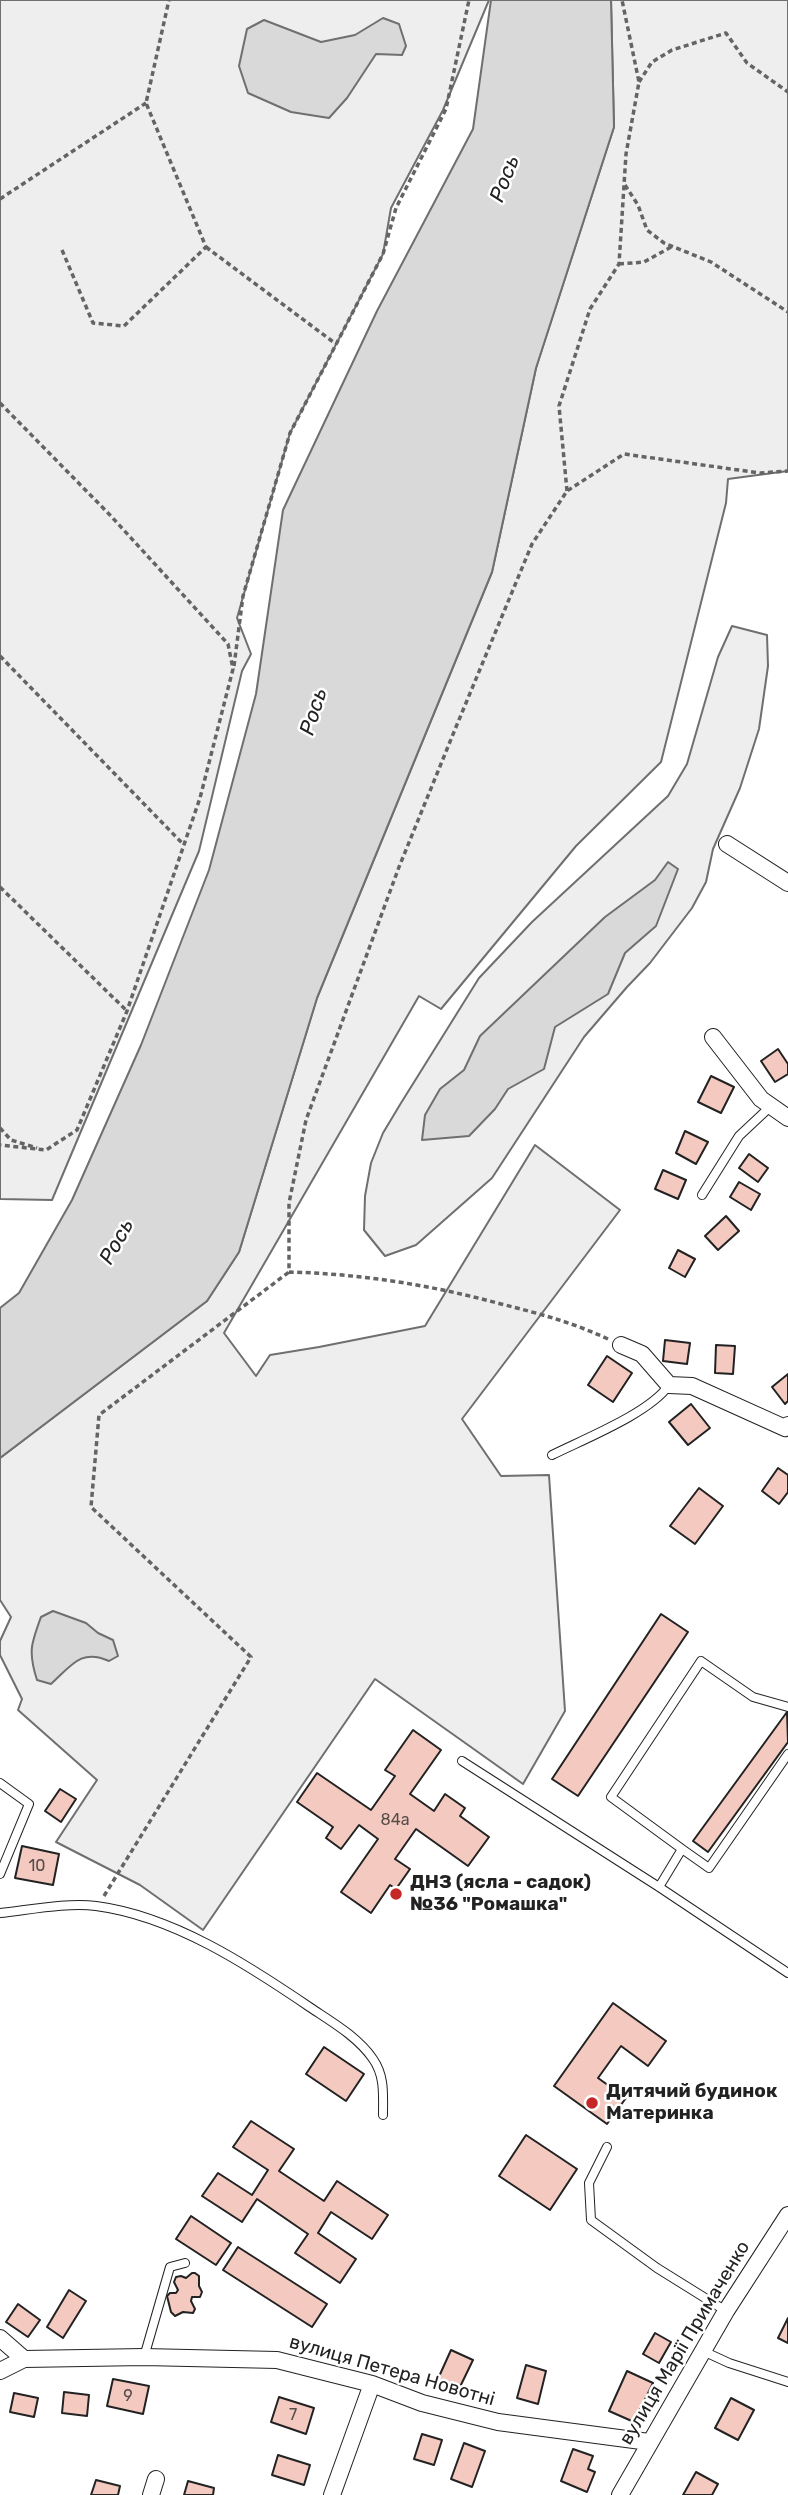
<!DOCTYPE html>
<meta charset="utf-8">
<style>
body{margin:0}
canvas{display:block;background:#fff}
</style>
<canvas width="788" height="2495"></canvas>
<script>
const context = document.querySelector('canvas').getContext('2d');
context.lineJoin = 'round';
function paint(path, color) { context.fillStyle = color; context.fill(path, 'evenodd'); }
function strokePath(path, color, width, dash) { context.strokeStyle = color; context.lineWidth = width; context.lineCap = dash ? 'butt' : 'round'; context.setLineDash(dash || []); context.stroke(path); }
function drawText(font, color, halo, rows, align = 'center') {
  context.font = font + ' Rubik,sans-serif'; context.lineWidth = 5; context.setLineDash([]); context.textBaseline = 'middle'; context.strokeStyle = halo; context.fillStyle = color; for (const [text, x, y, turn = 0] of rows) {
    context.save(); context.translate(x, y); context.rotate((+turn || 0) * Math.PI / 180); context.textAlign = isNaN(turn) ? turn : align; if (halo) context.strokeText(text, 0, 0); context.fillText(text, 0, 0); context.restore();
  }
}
const green = new Path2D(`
 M0,0H489L443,110L391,208L383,254L290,433L237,618L251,654L242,671L199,851L52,1200L0,1199Z
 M611,0H788V471L728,479L726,503L661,762L576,846L441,1009L419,996L224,1333L256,1376L270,1355L319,1347L425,1326L535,1145L620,1210L462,1419L501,1476L549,1475L565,1711L523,1784L375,1679L203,1930L140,1885L56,1842L97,1780L18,1710L22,1699L0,1655V1641L11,1617L0,1600V1458L207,1301L239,1252L317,998L492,572L536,368L614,127Z
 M732,626L767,635L768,666L759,729L740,788L713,849L706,882L692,908L650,963L627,987L584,1037L492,1178L416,1245L385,1256L364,1230L365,1196L371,1163L383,1133L401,1103L479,978L532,922L668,796L687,764L718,657Z`);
const water = new Path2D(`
 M491,0H611L614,127L536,368L492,572L317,998L239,1252L207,1301L0,1458V1308L19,1293L72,1200L141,1045L209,870L256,694L283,510L377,311L473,129Z
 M383,18L399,24L406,46L402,55L376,54L347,98L329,118L291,112L248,93L239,66L247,29L264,20L321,42L355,35Z
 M668,862L678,869L656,926L625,953L608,994L555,1027L544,1069L508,1089L495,1109L469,1136L422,1140L425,1115L440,1089L464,1070L480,1036L605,917L655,880Z
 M53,1611L86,1623L98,1633L113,1640L118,1656L109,1661C81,1648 71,1666 51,1684L37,1680C28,1652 31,1644 41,1617Z`);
const building = new Path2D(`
 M778,1049L788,1064V1074L775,1082L761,1061Z
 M711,1076L734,1087L721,1113L698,1102Z
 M685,1131L708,1142L696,1164L676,1153Z
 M749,1154L768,1168L758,1182L739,1168Z
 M663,1170L686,1180L678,1199L655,1189Z
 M739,1182L760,1194L751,1210L730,1197Z
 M726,1216L739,1231L718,1250L705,1236Z
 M678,1250L695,1259L685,1277L669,1268Z
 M665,1340L690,1343L687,1364L663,1361Z
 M716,1345L735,1346L733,1374L715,1373Z
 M607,1356L632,1373L613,1402L588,1385Z
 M788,1374V1401L785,1404L772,1387Z
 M691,1404L710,1428L688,1445L669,1422Z
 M778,1468L788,1475V1492L779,1504L762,1491Z
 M699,1488L723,1506L695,1544L670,1526Z
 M661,1614L688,1632L578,1796L552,1779Z
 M787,1712L788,1742L708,1852L693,1841Z
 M413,1730L441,1750L410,1794L434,1811L445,1794L465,1808L460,1816L489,1837L468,1866L416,1829L395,1859L410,1869L396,1889L390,1885L371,1913L341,1892L378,1839L359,1825L341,1849L326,1838L333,1827L297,1802L317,1773L371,1810L395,1776L385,1770Z
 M60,1789L76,1799L61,1822L45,1811Z
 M22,1846L59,1854L53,1885L15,1878Z
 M613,2003L666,2041L648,2066L621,2046L598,2078L626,2098L607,2124L554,2086Z
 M324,2047L364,2074L346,2101L306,2074Z
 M251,2121L294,2149L279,2171L324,2201L337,2181L388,2215L372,2239L331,2212L318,2233L356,2259L340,2283L295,2253L308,2234L257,2199L242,2222L202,2196L218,2173L252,2195L268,2170L233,2147Z
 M526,2135L577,2169L550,2210L499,2176Z
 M191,2216L231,2243L216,2265L176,2239Z
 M238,2247L327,2304L312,2327L223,2270Z
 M192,2273H195L199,2276V2286L202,2292L200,2297H192L191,2301L195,2309L193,2313L183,2312L175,2316L171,2312L167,2296L170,2293H176L178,2290L174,2282L176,2277L181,2276L186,2278Z
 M69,2290L86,2301L63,2338L47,2327Z
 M18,2304L40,2320L28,2337L6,2322Z
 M788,2318V2343L778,2338Z
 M655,2333L671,2342L659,2363L643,2354Z
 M451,2350L473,2360L458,2391L437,2381Z
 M526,2365L546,2371L538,2404L517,2398Z
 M627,2371L653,2383L634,2422L609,2411Z
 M113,2379L149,2386L143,2414L107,2406Z
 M64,2392L89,2395L87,2416L62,2413Z
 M14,2393L38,2398L34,2417L10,2412Z
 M279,2397L314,2408L306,2434L271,2422Z
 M731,2398L754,2410L738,2440L715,2428Z
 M422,2434L442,2440L434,2465L414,2459Z
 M464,2443L485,2451L472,2487L451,2479Z
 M573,2449L593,2456L588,2469L595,2472L587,2492L561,2481Z
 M278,2455L310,2465L304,2485L272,2475Z
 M696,2472L718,2484L712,2495H683Z
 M96,2480L120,2486L118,2495H91Z
 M188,2481L214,2488L213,2495H184Z`);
const path = new Path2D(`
 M639,82L652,62L672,50L726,33L747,63L788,92
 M625,185L638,205L647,230L664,243L711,262L788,312
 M0,199L146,103
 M206,247L336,344
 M62,250L93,323L124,326L206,247L146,103L169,0
 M619,264L644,262L673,246
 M0,403L110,515L228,644L233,669L200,798L127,1011L77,1130L46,1150L0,1145
 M567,491L559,406L590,309L619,264L626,154L639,82L622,0
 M0,656L183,844
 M234,666L243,596L290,433L383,254L396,208L446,109L469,0
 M0,887L127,1011
 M0,1128L11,1140L37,1148
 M608,1339C571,1322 541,1314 501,1304C431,1285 362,1274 289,1272V1203L306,1120L399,867L456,727L532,544L567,491L624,454L760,473L788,471
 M104,1896L251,1657L91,1507L99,1415L289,1272`);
const lane = new Path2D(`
 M702,1195L739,1136L771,1106
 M552,1455C584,1439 650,1413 669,1385
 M462,1761L659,1887L788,1973
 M0,1783L29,1804L0,1874
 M682,1849L709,1868L788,1754
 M659,1887L682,1849L611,1797L701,1661L753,1697L788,1707
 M0,1913C28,1910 69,1902 96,1906C173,1916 248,1965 311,2008C332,2022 358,2037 373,2059C385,2076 383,2095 383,2115
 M607,2147L589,2183L591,2220L657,2268L726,2311
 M703,2351L729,2363L788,2382
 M144,2357L170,2267L185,2263`);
const street = new Path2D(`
 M727,844L788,883
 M713,1037L761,1099L788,1118
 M621,1345L642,1354L669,1385L692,1386L785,1428L788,1425
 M0,2338L24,2359
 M0,2371L24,2359L144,2357L277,2360L372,2384L422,2403L498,2422L649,2442
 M151,2495L156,2479
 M332,2495L372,2384
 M620,2495L726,2311L788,2215`);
const markers = [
 [396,1894,7,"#c62828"],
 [592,2103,7,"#c62828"]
];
const numberNames = [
 ["84а",395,1820],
 ["10",37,1866],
 ["9",128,2396],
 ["7",293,2415]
];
const poiNames = [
 ["ДНЗ (ясла - садок)",410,1883],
 ["№36 \"Ромашка\"",410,1905],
 ["Дитячий будинок",606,2092],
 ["Материнка",606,2114]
];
const streetNames = [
 ["вулиця Марії Примаченко",685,2343,-59],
 ["вулиця Петера Новотні",392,2371,16]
];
const waterNames = [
 ["Рось",505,179,-69],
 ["Рось",314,712,-73],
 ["Рось",117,1242,-61]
];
paint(green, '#eee');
strokePath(green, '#6f6f6f', 2);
paint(water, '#d9d9d9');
strokePath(water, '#6f6f6f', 2);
paint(building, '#f3c9c0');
strokePath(building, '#222', 2);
strokePath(lane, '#222', 10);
strokePath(street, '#222', 18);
strokePath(path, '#646464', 3.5, [5, 3.5]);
strokePath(lane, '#fff', 8);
strokePath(street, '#fff', 16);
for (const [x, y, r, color] of markers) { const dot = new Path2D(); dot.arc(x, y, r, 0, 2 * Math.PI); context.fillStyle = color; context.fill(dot); strokePath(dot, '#fff', 2.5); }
drawText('16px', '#564c4a', null, numberNames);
drawText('bold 19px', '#222', '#fff', poiNames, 'left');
drawText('19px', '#222', '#fff', streetNames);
drawText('italic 21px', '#222', '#fff', waterNames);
</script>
